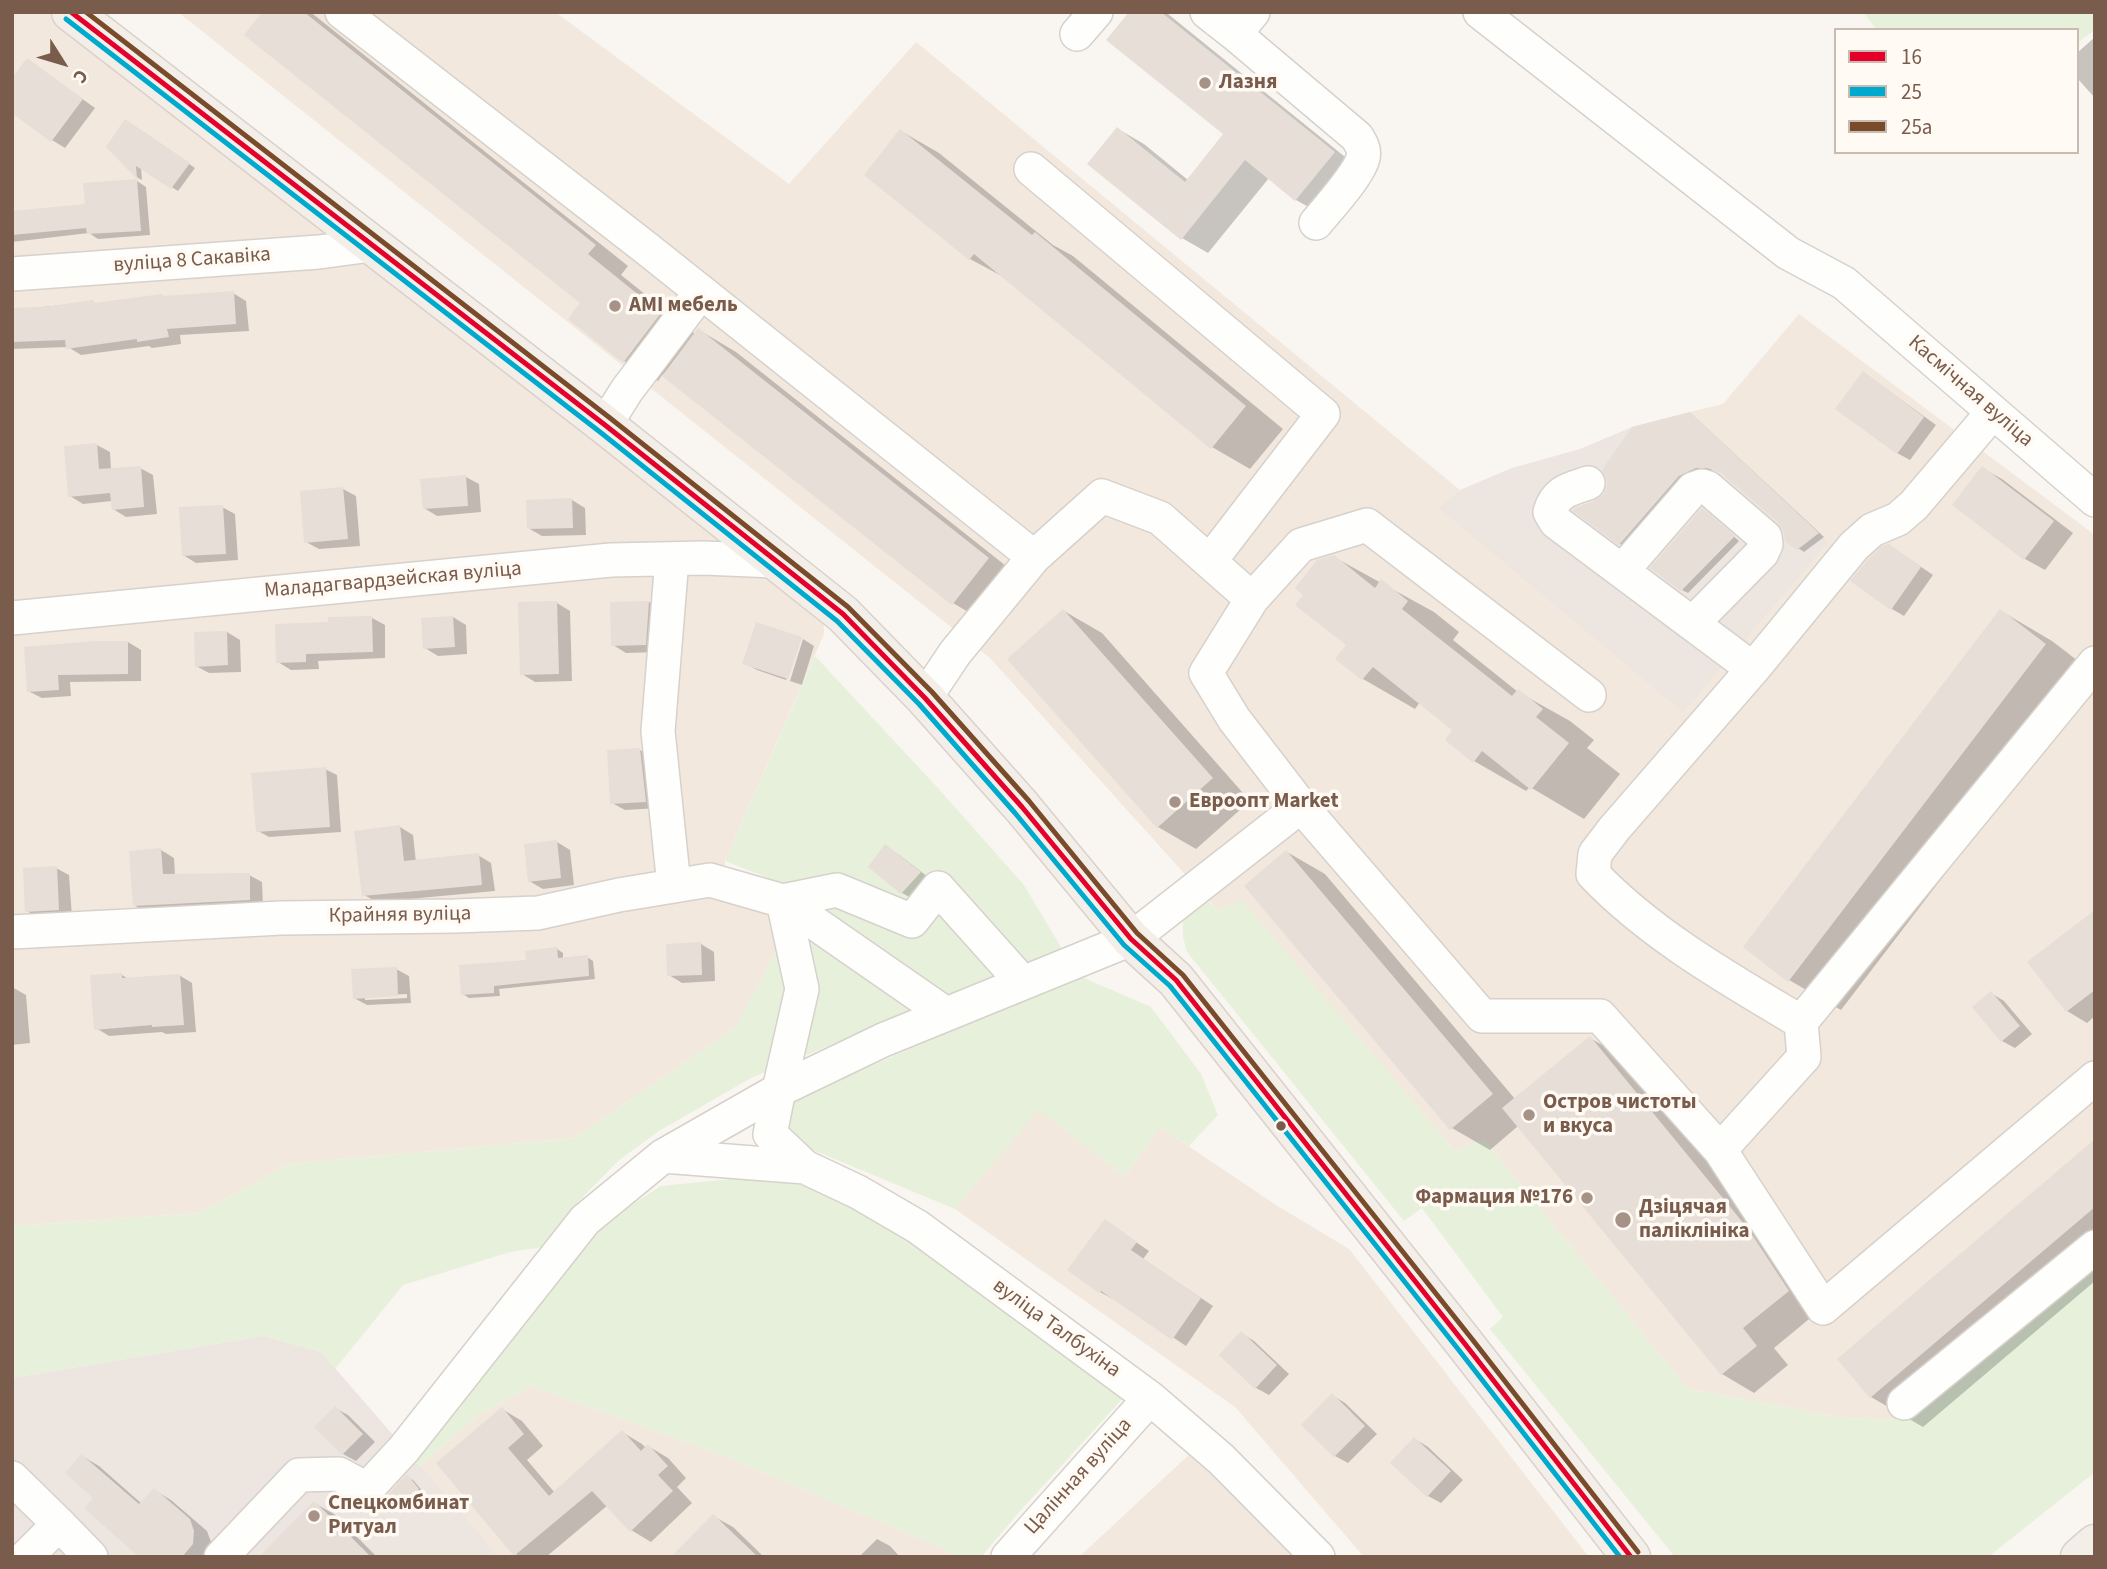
<!DOCTYPE html>
<meta charset="utf-8">
<style>
body{margin:0}
#map{position:relative;width:2107px;height:1569px;overflow:hidden;background:#f9f5f0;font-family:"Source Sans 3",sans-serif}
canvas{display:block}
.frame{position:absolute;inset:0;border:14px solid #7a5c4d;pointer-events:none}
.legend{position:absolute;left:1834px;top:28px;width:245px;height:126px;box-sizing:border-box;background:#fffaf3;border:2px solid #cabbb1;margin:0;padding:9px 12px;list-style:none;font-size:21px;color:#7a5c4d}
.legend li{display:flex;align-items:center;gap:14px;height:35px}
.legend b{width:35px;border:2px solid #cabbb1}
.north{position:absolute;left:28px;top:28px;width:70px;height:70px;-webkit-text-stroke:5px #fffaf3;paint-order:stroke;rotate:127deg;font-size:19px;font-weight:700;line-height:28px;text-align:center;color:#7a5c4d}
.north::after{content:'';display:block;margin:auto;width:24px;height:32px;background:#7a5c4d;clip-path:polygon(50% 0,100% 100%,50% 72%,0 100%)}
</style>
<div id="map">
<canvas width="2107" height="1569"></canvas>
<div class="frame"></div>
<ul class="legend">
<li><b style="height:9px;background:#e4002b"></b>16</li>
<li><b style="height:9px;background:#00a9ce"></b>25</li>
<li><b style="height:9px;background:#7a4b2a"></b>25а</li>
</ul>
<div class="north">С</div>
</div>
<script>
const context = document.querySelector('canvas').getContext('2d');
context.lineJoin = 'round';
function paint(path, color) { context.fillStyle = color; context.fill(path, 'evenodd'); }
function strokePath(path, color, width, dash) { context.strokeStyle = color; context.lineWidth = width; context.lineCap = dash ? 'butt' : 'round'; context.setLineDash(dash || []); context.stroke(path); }
function drawText(font, color, halo, rows, align = 'center') {
  context.font = font + ' "Source Sans 3",sans-serif'; context.lineWidth = 7; context.setLineDash([]); context.textBaseline = 'middle'; context.strokeStyle = halo; context.fillStyle = color; for (const [text, x, y, turn = 0] of rows) {
    context.save(); context.translate(x, y); context.rotate((+turn || 0) * Math.PI / 180); context.textAlign = isNaN(turn) ? turn : align; if (halo) context.strokeText(text, 0, 0); context.fillText(text, 0, 0); context.restore();
  }
}
const residential = new Path2D(`
 M12,12H57L822,597L824,634L725,861V900L770,914L776,951L736,1027L575,1138L289,1164L200,1213L12,1226Z
 M178,12H555L789,184L916,42L1460,490L1439,509L1828,543L1690,412L1723,404L1799,314L2095,535V1266L1900,1420L1843,1418L1688,1389L1484,1140L1455,1151L1241,900L1218,911L990,658Z
 M1038,1109L1125,1176L1160,1127L1276,1205L1349,1249L1589,1557H1364L1235,1407L955,1209Z
 M532,1386L719,1454L945,1549L955,1557H499L419,1467L477,1416Z
 M1193,1451L1296,1557H1079Z`);
const industrial = new Path2D(`
 M1690,412L1828,542L1683,712L1439,508L1460,490L1512,468L1580,449L1632,427Z
 M263,1336L321,1352L499,1557H12V1378Z`);
const green = new Path2D(`
 M1863,12H2095V30L2077,43V30H1877Z
 M815,656L937,787L1024,885L1062,949L751,1078L659,1131L618,1161L577,1203L549,1246L510,1252L403,1285L335,1369L321,1352L263,1336L12,1378V1226L200,1213L289,1164L575,1138L736,1027L776,951L770,914L771,879L725,861Z
 M1206,899L1218,911L1241,899L1455,1151L1484,1140L1688,1389L1843,1418L1900,1420L2095,1266V1472L1988,1557H1675L1490,1329L1503,1317L1422,1208L1404,1221L1187,952L1183,937V921Z
 M1077,975L1151,1007L1201,1074L1218,1115L1189,1146L1160,1127L1125,1176L1038,1110L955,1209L806,1147L786,1134L794,1100Z
 M741,1178L809,1186L901,1233L1124,1397L1020,1511L981,1557H955L945,1549L719,1454L532,1386L477,1416L419,1467L413,1460L608,1220L661,1186Z`);
const shadow = new Path2D(`
 M264,12H310L313,14L628,266L621,275L695,334L699,330L736,352L1025,581L990,625L953,603L663,374L658,381L624,361L570,318L583,303Z
 M1131,12L1168,14L1360,169L1323,215L1296,200L1269,178L1208,253L1182,238L1118,129L1144,144L1188,180L1226,134Z
 M2095,37V98L2077,78V53Z
 M28,60L95,108L65,148L52,140Z
 M132,125L195,168L178,191L141,167L142,180L138,178L109,147Z
 M901,131L939,153L1053,245L1073,256L1283,429L1250,469L1212,447L1009,280L970,259L866,175Z
 M137,181L146,187L150,235L98,239L89,233L12,242V211L21,212L87,206Z
 M233,293L246,301L249,331L180,335L181,344L152,348L149,346L81,355L68,347L12,349V310L93,302L97,304L162,295L166,298Z
 M1864,373L1936,425L1910,460L1897,453Z
 M1696,418L1824,537L1804,552L1798,548L1779,521L1724,474L1715,470H1703L1685,479L1626,547L1620,544L1595,503Z
 M97,445L110,452L111,470L140,468L153,475L157,514L126,517L113,509L112,501L83,504L70,496Z
 M1982,468L2002,479L2073,533L2045,570L2025,559L1954,505Z
 M466,477L479,484L481,512L437,516L424,508Z
 M343,489L356,496L360,546L319,549L306,542Z
 M572,500L585,508L586,535L542,536L528,528Z
 M222,507L235,514L238,560L196,563L183,555Z
 M1708,514L1739,541L1688,593L1682,590Z
 M1902,554L1933,575L1904,616L1892,609Z
 M1334,557L1434,612L1459,632L1453,640L1518,692L1570,721L1594,740L1587,748L1620,774L1584,819L1530,787L1526,791L1474,761L1455,730L1420,702L1415,709L1363,679L1338,659L1349,645Z
 M649,602L662,610L658,652L626,653L613,645Z
 M557,603L570,611L572,681L535,682L522,674Z
 M1064,611L1102,633L1250,801L1196,849L1158,827Z
 M2001,611L2052,641L2095,674V678L1841,1010L1789,980L1745,946Z
 M453,617L466,625L467,654L438,656L425,648Z
 M372,618L385,625V658L318,661L319,669L291,670L278,662L330,624Z
 M227,632L240,640L241,672L209,673L196,666Z
 M800,638L786,680L757,670L744,663Z
 M803,639L814,646L802,685L790,681Z
 M128,642L141,650V681L70,682L71,696L42,698L28,691L95,643Z
 M640,750L653,757L658,808L625,810L612,803Z
 M325,769L337,775L341,832L269,837L258,831Z
 M400,827L413,835L416,862L478,855L491,863L495,891L377,902L364,895Z
 M557,842L570,850L574,885L543,889L529,881Z
 M161,850L174,858L175,875H249L262,882L263,907L147,913L134,905Z
 M1287,852L1325,874L1515,1099L1590,1038L1623,1057L1781,1251L1820,1310L1774,1348L1788,1365L1754,1393L1722,1374L1518,1126L1490,1150L1452,1128Z
 M898,854L932,880L915,900L902,893Z
 M56,868L69,875L72,917L40,919L27,911Z
 M2095,921V1016L2087,1023L2067,1011Z
 M701,944L714,952L715,981L682,983L669,975Z
 M557,949L563,953V959L587,957L593,961L595,979L499,989L500,996L469,998L463,994Z
 M396,969L409,976L411,1003L367,1005L354,998ZM407,994V998L365,1000V996Z
 M122,975L130,980L179,975L192,983L196,1032L166,1034L162,1032L109,1036L96,1028Z
 M12,987L26,995L30,1043L12,1045Z
 M1991,993L2004,1001L2032,1034L2015,1048L2002,1041Z
 M2095,1142V1281L1923,1427L1871,1397Z
 M1105,1221L1149,1251L1143,1259L1213,1306L1186,1346L1114,1298L1113,1299L1100,1292Z
 M1241,1333L1254,1341L1289,1374L1269,1395L1256,1388L1221,1355Z
 M1332,1395L1345,1403L1377,1434L1348,1463L1335,1456Z
 M335,1408L348,1415L375,1442L356,1461L343,1454Z
 M502,1409L522,1421L543,1446L527,1460L555,1493L622,1432L642,1444L646,1448L648,1446L668,1458L686,1478L677,1487L692,1503L651,1542L631,1530L608,1505L546,1557H520L516,1554Z
 M1415,1439L1428,1447L1463,1480L1441,1503L1428,1496L1393,1463Z
 M82,1456L99,1466L142,1504L154,1490L171,1500L207,1531L211,1542L210,1554L208,1557H142Z
 M407,1477L413,1480L424,1493L403,1510L388,1497Z
 M314,1503L334,1514L377,1557H261Z
 M713,1516L733,1527L764,1557H673Z
 M877,1539L890,1546L900,1557H859Z`);
const building = new Path2D(`
 M262,12H304L596,245L588,254L661,313L623,363L568,319L580,303L244,35Z
 M1129,12H1161L1335,152L1295,201L1245,160L1181,240L1087,164L1117,127L1185,182L1223,134L1106,40Z
 M27,58L83,99L51,142L12,113V78Z
 M125,119L190,163L171,189L136,166L137,179L106,147Z
 M900,129L1032,235L1035,232L1246,406L1211,449L974,254L969,260L864,175Z
 M137,179L141,231L87,234L86,228L12,235V211L85,204L83,183Z
 M234,291L236,324L167,329L169,337L137,342V339L66,349L65,340L12,342V308L44,307L93,300L94,303L162,294L163,296Z
 M698,328L989,558L952,605L662,376Z
 M1863,371L1924,417L1897,454L1835,409Z
 M1690,412L1819,533L1797,550L1785,541L1784,533L1778,522L1721,473L1707,468H1696L1679,476L1619,545L1573,511L1575,508L1594,501L1603,495L1607,486L1606,478L1602,470L1632,427Z
 M97,443L99,469L141,466L144,507L112,510L110,493L68,497L64,446Z
 M1982,466L2054,521L2024,560L1952,505Z
 M466,475L468,506L423,509L420,479Z
 M343,487L348,539L304,543L300,491Z
 M572,498L573,528L527,529L526,500Z
 M223,505L226,554L182,556L179,507Z
 M1702,508L1735,536L1681,591L1650,568Z
 M1889,544L1921,567L1891,610L1850,581L1868,559L1882,546Z
 M1334,555L1375,588L1381,579L1408,601L1402,609L1512,696L1518,689L1543,709L1536,717L1569,743L1531,790L1482,751L1473,763L1445,740L1452,730L1373,667L1362,680L1335,659L1346,645L1295,605L1303,595L1295,588L1317,560Z
 M557,601L559,674L520,675L518,602Z
 M649,601L646,645L611,646L610,602Z
 M1063,609L1213,778L1157,828L1007,659Z
 M2000,609L2046,644L1788,982L1743,947Z
 M372,616L373,652L306,654V662L276,663L275,624L328,622V617Z
 M453,616L455,647L423,649L421,618Z
 M756,622L802,637L788,679L742,664Z
 M227,631L228,665L195,667L194,632Z
 M95,641H128V674L58,675L59,690L27,692L24,647Z
 M640,748L646,802L610,804L607,750Z
 M326,767L330,827L256,832L251,773Z
 M400,825L404,861L479,853L482,885L362,896L354,831Z
 M557,840L561,878L528,882L524,844Z
 M885,844L921,872L901,894L868,867Z
 M161,848L163,874L250,873V900L133,906L129,851Z
 M1286,850L1493,1094L1450,1130L1244,886Z
 M57,866L59,910L25,912L23,868Z
 M2095,910V990L2066,1012L2027,962Z
 M701,942L702,975L667,976L666,944Z
 M557,947L558,958L588,955L589,976L494,986V993L461,995L459,965L526,960L525,951Z
 M397,967L398,996L353,999L351,969Z
 M122,973V978L180,974L184,1025L152,1027V1025L94,1030L90,975Z
 M1991,991L2020,1026L2001,1042L1972,1007Z
 M1590,1036L1749,1230L1789,1291L1743,1328L1757,1346L1721,1375L1502,1108Z
 M2095,1139V1207L1870,1398L1837,1359Z
 M1105,1219L1137,1242L1131,1250L1201,1298L1172,1340L1101,1291L1099,1293L1067,1270Z
 M1241,1331L1277,1365L1255,1389L1219,1355Z
 M1332,1393L1365,1426L1334,1457L1301,1425Z
 M335,1406L363,1434L342,1455L314,1427Z
 M502,1407L524,1434L508,1448L549,1496L622,1430L641,1451L648,1444L668,1466L658,1475L673,1491L630,1532L592,1491L514,1556L436,1463Z
 M1414,1437L1451,1471L1427,1497L1390,1463Z
 M81,1454L139,1504L154,1488L190,1519L194,1531L193,1544L182,1557H139L84,1508L93,1498L65,1473Z
 M407,1474L419,1489L396,1508L386,1497Z
 M314,1501L346,1532L371,1557H259Z
 M713,1514L758,1557H671Z`);
const minor = new Path2D(`
 M342,12L646,248L1034,557
 M1207,12L1235,34L1253,12
 M1480,12L1788,253L1844,283L2095,500
 M1077,34L1096,12
 M1235,34L1357,137C1361,144 1365,149 1363,158C1358,176 1329,207 1316,223
 M1031,169L1323,414L1210,561
 M12,274L319,252L371,245
 M605,425L627,390L701,292
 M1588,483C1570,489 1556,491 1550,512L1556,522L1753,669L1614,829L1595,854L1593,874C1651,935 1729,979 1801,1022
 M672,559L658,731L674,886
 M1622,571L1693,489L1702,486L1708,488L1765,537L1766,544L1762,553L1693,623
 M12,618L611,560L704,558L774,561
 M1753,669L1854,546L1872,530L1898,519L1914,505L1993,412
 M925,698L955,653L1034,557L1102,496L1160,518L1252,599
 M1301,806L1482,1016H1600L1720,1150L1823,1308L2095,1078
 M12,932L281,918L455,916L538,913L619,895L710,880L783,901L946,1014
 M1720,1150L1804,1057L1801,1022L2095,663
 M663,1156L805,1167
 M1904,1403L2095,1247
 M12,1478L59,1524L26,1557
 M59,1524L91,1557
 M221,1557L299,1475L339,1474L367,1489L404,1449L585,1220L663,1156L779,1090L802,989L783,901L837,890L912,921L938,888L1023,983
 M1008,1557L1150,1398
 M1318,1557L1221,1459L1150,1398L918,1227L858,1192L805,1167L770,1134L779,1090L883,1040L1131,939L1301,806L1234,719L1206,673L1252,599L1301,545L1367,525L1589,695`);
const major = new Path2D(`
 M71,12L605,425L843,614L925,698L1022,807L1131,939L1176,980L1465,1344L1631,1557
 M2080,1557L2095,1544`);
const bus1 = new Path2D(`
 M71,12L605,425L843,614L925,698L1022,807L1131,939L1176,980L1465,1344L1631,1557`);
const bus2 = new Path2D(`
 M66,19L600,432L837,621L919,704L1015,813L1124,945L1170,986L1458,1349L1620,1557`);
const bus3 = new Path2D(`
 M86,12L610,418L848,607L932,692L1029,801L1137,933L1183,975L1472,1339L1638,1552`);
const markers = [
 [1205,83,7,"#a69286"],
 [615,306,7,"#a69286"],
 [1175,802,7,"#a69286"],
 [1529,1115,7,"#a69286"],
 [1281,1126,6,"#7a5c4d"],
 [1587,1198,7,"#a69286"],
 [1623,1220,9,"#a69286"],
 [314,1516,7,"#a69286"]
];
const poiNames = [
 ["Лазня",1219,83],
 ["AMI мебель",629,306],
 ["Евроопт Market",1189,802],
 ["Остров чистоты",1543,1103],
 ["и вкуса",1543,1127],
 ["Фармация №176",1573,1198,"right"],
 ["Дзіцячая",1639,1208],
 ["паліклініка",1639,1232],
 ["Спецкомбинат",328,1504],
 ["Ритуал",328,1528]
];
const streetNames = [
 ["вуліца 8 Сакавіка",192,261,-4],
 ["Касмічная вуліца",1970,392,41],
 ["Маладагвардзейская вуліца",393,581,-5],
 ["Крайняя вуліца",400,916,-1],
 ["вуліца Талбухіна",1056,1329,36],
 ["Цалінная вуліца",1079,1477,-48]
];
paint(residential, '#f2e8de');
paint(industrial, '#ede5e0');
paint(green, '#e7f0db');
paint(shadow, '#0003');
paint(building, '#e6ded7');
strokePath(minor, '#d7d1cb', 36);
strokePath(major, '#dad1cc', 41);
strokePath(minor, '#fefefd', 33);
strokePath(major, '#f3eee8', 38);
strokePath(bus1, '#e4002b', 5);
strokePath(bus2, '#00a9ce', 5);
strokePath(bus3, '#7a4b2a', 5);
for (const [x, y, r, color] of markers) { const dot = new Path2D(); dot.arc(x, y, r, 0, 2 * Math.PI); context.fillStyle = color; context.fill(dot); strokePath(dot, '#fffaf3', 2.5); }
drawText('bold 21px', '#7a5c4d', '#fffaf3', poiNames, 'left');
drawText('21px', '#7a5c4d', '#fffaf3', streetNames);
</script>
